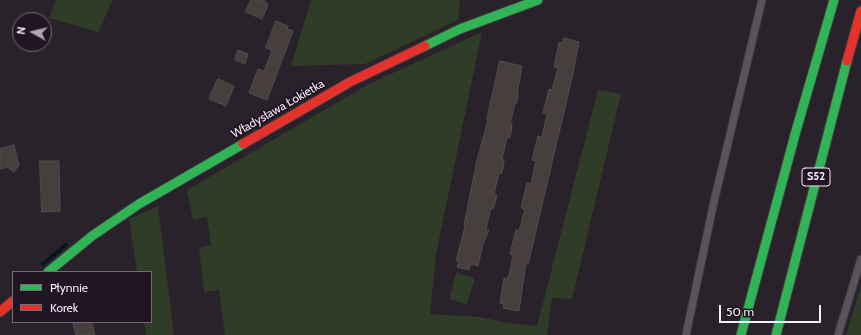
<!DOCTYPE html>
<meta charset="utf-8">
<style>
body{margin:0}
#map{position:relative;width:861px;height:335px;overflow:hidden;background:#29222a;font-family:Cabin,sans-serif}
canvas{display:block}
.legend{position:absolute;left:12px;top:271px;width:140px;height:52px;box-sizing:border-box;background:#211524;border:1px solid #756b78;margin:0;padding:5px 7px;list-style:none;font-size:12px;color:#f4ecf6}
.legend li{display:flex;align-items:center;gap:8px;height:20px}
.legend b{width:20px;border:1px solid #756b78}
.north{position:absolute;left:12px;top:12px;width:40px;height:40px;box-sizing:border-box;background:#211524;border:1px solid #756b78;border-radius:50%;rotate:278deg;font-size:11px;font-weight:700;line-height:16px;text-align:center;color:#f4ecf6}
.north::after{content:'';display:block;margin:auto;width:14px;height:18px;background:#ada5af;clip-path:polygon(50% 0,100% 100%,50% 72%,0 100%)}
.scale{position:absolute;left:719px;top:305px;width:102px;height:18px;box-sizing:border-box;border:2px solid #f4ecf6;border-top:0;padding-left:5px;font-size:12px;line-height:14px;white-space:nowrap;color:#f4ecf6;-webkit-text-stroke:3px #211524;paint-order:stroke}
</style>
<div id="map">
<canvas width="861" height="335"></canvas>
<ul class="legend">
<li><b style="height:5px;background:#30b455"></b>Płynnie</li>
<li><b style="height:5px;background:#e5322d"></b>Korek</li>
</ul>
<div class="north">N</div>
<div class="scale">50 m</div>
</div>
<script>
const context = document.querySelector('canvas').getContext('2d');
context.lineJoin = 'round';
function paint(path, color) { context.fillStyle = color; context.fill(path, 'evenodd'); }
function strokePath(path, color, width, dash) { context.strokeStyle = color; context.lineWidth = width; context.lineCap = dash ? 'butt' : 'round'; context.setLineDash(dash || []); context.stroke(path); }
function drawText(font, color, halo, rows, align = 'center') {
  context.font = font + ' Cabin,sans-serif'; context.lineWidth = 4; context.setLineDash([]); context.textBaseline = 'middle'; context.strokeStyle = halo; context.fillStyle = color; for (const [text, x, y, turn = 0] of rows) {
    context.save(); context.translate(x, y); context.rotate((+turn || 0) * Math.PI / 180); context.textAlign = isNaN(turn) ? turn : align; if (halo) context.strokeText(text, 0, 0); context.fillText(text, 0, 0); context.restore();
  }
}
const green = new Path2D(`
 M56,0H113L98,32L49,18Z
 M311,0H460L458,20L365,64L291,66Z
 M482,32L436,254L430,314L479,317L509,323L537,326L598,90L621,94L572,299L552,298L547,335H225L219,290L204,292L199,248L211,245L207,216L193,220L187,190L369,84Z
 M158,206L174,335H146L144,322H151V272H137L129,219Z
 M456,273L475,278L467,304L449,299Z
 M861,286V335H846Z`);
const stream = new Path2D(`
 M43,264L66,245`);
const building = new Path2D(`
 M251,0H264L268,5L262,19L246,12Z
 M276,21L288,26L287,29L293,31L267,100L249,93L258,69L264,71L268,61L272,50L266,48Z
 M564,38L579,42L572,78L535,235L528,264L526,263L519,311L503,308L504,304L500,303L504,278L507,279L509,275L513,255L510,254L516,230L519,231L525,209L521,208L527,183L531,184L536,161L532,160L538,136L542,137L547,114L543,113L549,89L552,90L558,68L554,67L559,42L563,43Z
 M238,50L248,54L245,64L235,60Z
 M500,61L522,66L518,89L517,103H515L510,124H512L511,133L509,138H507L502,159L504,160L503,169L501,174L499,173L494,194L497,195L495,203L493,209L491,208L486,229L489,230L483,244L478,266L471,264L469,270L457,267L459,261H456L465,226L464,225L477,160L488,120H487Z
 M218,79L234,86L226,106L209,99Z
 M14,145L19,165L14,172L7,167L0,169V149Z
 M40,161H59L60,211L42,212Z
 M81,322H92L95,335H76L73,324Z`);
const lane = new Path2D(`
 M686,335L713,206L762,0
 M838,335L861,259`);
const fast = new Path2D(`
 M425,46L460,29L538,0
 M48,272L92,236L139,204L243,144
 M741,335L796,131L834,0
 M776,335L847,61`);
const jam = new Path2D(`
 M847,61L861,11
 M243,144L350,82L425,46
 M0,312L13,301`);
const shields = [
 [816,177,28]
];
const shieldNames = [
 ["S52",816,177]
];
const streetNames = [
 ["Władysława Łokietka",278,109,-30]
];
paint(green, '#2f3c28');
strokePath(stream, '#04171b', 4);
paint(building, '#473e3e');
strokePath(building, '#534c4d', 1);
strokePath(lane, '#423d43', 9);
strokePath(fast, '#423d43', 11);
strokePath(jam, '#423d43', 11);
strokePath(lane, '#59545a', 7);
strokePath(fast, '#30b455', 9);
strokePath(jam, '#e5322d', 9);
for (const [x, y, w] of shields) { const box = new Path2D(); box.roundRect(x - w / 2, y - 9, w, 18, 3); context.fillStyle = '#211524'; context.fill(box); strokePath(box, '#f4ecf6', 1); }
drawText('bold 11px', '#f4ecf6', null, shieldNames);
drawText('12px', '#f4ecf6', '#211524', streetNames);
</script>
